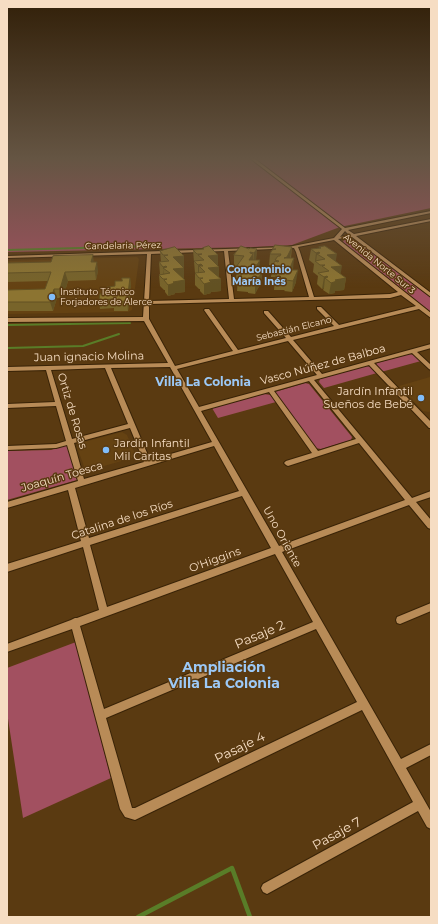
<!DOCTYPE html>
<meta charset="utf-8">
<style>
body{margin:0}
#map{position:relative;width:438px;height:924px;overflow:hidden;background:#5a3a11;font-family:Montserrat,sans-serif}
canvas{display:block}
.frame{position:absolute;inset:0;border:8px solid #f6ddc3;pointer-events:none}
</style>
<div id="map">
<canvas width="438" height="924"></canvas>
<div class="frame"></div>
</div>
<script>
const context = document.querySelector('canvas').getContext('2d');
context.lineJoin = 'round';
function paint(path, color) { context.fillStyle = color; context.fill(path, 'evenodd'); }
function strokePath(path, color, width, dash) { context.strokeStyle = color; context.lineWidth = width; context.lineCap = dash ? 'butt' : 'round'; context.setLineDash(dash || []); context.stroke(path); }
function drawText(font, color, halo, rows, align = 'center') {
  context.font = font + ' Montserrat,sans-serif'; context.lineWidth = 3; context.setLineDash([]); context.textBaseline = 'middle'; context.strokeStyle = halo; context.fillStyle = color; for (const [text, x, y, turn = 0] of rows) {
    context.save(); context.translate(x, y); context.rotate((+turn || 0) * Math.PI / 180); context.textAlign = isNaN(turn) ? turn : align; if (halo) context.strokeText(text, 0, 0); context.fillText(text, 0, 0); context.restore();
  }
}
const built = new Path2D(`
 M137,257L139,259L132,310L128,312L7,314V261Z
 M430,377L431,411L429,412L423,411L399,386Z
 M122,432L127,435L135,454L132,458L90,470L85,469L77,447L80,443Z`);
const green = new Path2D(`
 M7,159H431V208L340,227L292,245L253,247L7,252Z
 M347,239L357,241L431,298V312L344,243L343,241Z
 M409,354L415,355L421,361L381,372L375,365L377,363Z
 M366,366L371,367L377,373L324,388L319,382L320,379Z
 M305,383L309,384L352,437L351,440L321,449L315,448L275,392Z
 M264,394L271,395L276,402L218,418L212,408Z
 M65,445L68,446L77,480L7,500V451L51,450Z
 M76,642L111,778L23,818L7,712V668Z`);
const streamFar1 = new Path2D(`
 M7,250L152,246
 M7,325L130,323
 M7,348L83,346L119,334`);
const stream = new Path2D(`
 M138,917L232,868L250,917`);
const minor = new Path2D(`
 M251,159H255L345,228L431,211V213L348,230L354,234L431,219V221L356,236L431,293V297L352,237L338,239L431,313V318L419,309L293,340L322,374L431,344V348L417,352L431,365V370L429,369L412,353L374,363L431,422V428H429L369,365L314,380L412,498L431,491V497L416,502L431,520V529L428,528L409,505L282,552L401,759L431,744V755L406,768L431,812V829L427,827L418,811L267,894L263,892L261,888L263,884L413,802L362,710L135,820L125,817L120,809L72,629L7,652V644L71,620L75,618H77L99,610L83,547L7,572V564L81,541L68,490L7,508V502L78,481L67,445L56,448L7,450V446L56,444L66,441L56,406L7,408V404L55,402L46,370L7,371V367L168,363L144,321L7,322V318L143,317L147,254L7,258V256L288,247L334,238L342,229ZM345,231L349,235L340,237ZM334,240L398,292L390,294L314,297L300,252L298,247ZM294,248L296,252L309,297L234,299L228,251ZM224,251L229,299L149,301L151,254ZM401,295L416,306L339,325L321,307H317V309L334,326L291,337L268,311H264V313L286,338L238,350L209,309H205L204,310L233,351L175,366L149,319V304L390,298ZM288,341L317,375L199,407L177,369ZM170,367L212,442L150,460L111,368ZM105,368L128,424L72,439L51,370ZM309,381L356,439L318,451L274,391ZM269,392L312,453L286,461L284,463L286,465L288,466L359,443L405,500L279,546L201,411ZM130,428L144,462L84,479L74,443ZM214,446L239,491L89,538L75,488ZM242,496L271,548L107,607L90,545ZM275,554L313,622L104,709L80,626ZM316,629L357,702L135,808H132L106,718Z
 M431,603V611L400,624L397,623L396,620L397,617Z`);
const wall = new Path2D(`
 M292,247L291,258L293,270L296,282L292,292L284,291L285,290H274L275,277H271L272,265H269L270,254L273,249Z
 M319,247L336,262L340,274L346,278L344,290L335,291V293L329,294L323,290L324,288L322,289L317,284L318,276L313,272L314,264L309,260L311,249L319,248Z
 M203,248L218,255V265L219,278L221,279V291L211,292V293L204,295L200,291V289H199L195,285V273L193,250L203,249Z
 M257,249L256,260L259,272H262L261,284L258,288L255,294L248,293V292L237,291L238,279H236L237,267L234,266V255Z
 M160,251L184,256V267H183L185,292L175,293V294L168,296L165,292V290H164L160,286L159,275L160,274L159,262H161Z
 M94,262L98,271L96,280L68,281L63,298H57L53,311H7V290L45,289L48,281L7,282V263Z
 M130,278L131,287L128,311H114V308L100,309L99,300L122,281Z`);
const shadedWall = new Path2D(`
 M292,247L290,258H284Z
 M257,249L256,260L253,264L254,253Z
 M250,252V258L253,254V265L248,271L250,253Z
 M319,252V255L317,254L316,262L315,261L316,253Z
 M337,254L335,266L327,255Z
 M93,255L94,264L91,262Z
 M218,255V266L208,256Z
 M184,256V267L174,268L173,257Z
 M294,258L293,270L288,280L290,268Z
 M260,260L259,272L256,276L257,265Z
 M97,262L98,271L96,280L95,271Z
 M201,264L202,269L199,266V276L198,277V265Z
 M253,264V269L256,266L255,277L262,272L261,284L258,288L255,294V283L251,272Z
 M166,266V270L163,268L164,278H163V267Z
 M342,266L340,277L331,267Z
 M219,267V278L208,268Z
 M184,268V279L174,281L173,269Z
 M298,270L296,282L292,292L293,281Z
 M65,272L68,281L63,298L60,289Z
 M327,276L326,279L325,278L324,288L322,289L324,277Z
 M130,278L131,287L128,311L127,301Z
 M346,278L344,290L335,291V293L329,294L331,283L335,280Z
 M221,279V291L211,292V293L204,295V284L209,280Z
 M185,280V292L175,293V294L168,296V285L173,282Z
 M54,289L57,298L53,311L50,302Z`);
const building = new Path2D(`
 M275,245L292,247L287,257L284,258H294L290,268H288L287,270H298L293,281L286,280V278H275L277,273L281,274L282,273L278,272L280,268L283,266H272L275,261L278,262L279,261L275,260L278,256H280L281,254H270L272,250L276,249H273Z
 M209,246L218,255L208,256L219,267L208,268L221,279L209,280L211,282L204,284L200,279L203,278H199L195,273L205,272L199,266H203L201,264L198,265L194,261L204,260L198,255L202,254H197L193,250L204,249L203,248Z
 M241,246L249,249L250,248L257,249L254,253L250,252V253L253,254L249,260H260L257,265L253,264V265L256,266L251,272H262L259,277H255L258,278L255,283L248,281L249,280L238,279L247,268L236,267L244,256L234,255Z
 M325,246L337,254L327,255L342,266L331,267L346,278L335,280L337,281L331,283L325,278L328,277L327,276L324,277L318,273L329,271L322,266L325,265H320L315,261L325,259L317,254L320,253L319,252L316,253L311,249L321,248L319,247Z
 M175,247L184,256L173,257L184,268L173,269L185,280L173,282L175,283L168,285L164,280L167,279H163L159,275L170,273L163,268L167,267L166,266L163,267L159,262L169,261L164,256L168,255H163L160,251Z
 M93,255L91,262H97L95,271L65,272L60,289H54L50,302H7V290L45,289L51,272L7,273V263L51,262L53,256Z
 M122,278H130L127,301L113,302V299L99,300L100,294L106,293L107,287L115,286V281H122Z`);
const markers = [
 [52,297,4,"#80bdfa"],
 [421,398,4,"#80bdfa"],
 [106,450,4,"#80bdfa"]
];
const farStreetnames = [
 ["Candelaria Pérez",123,246,-1],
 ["Avenida Norte Sur 3",379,264,39],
 ["Sebastián Elcano",294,329,-14]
];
const farPoinames = [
 ["Instituto Técnico",60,292],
 ["Forjadores de Alerce",60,302]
];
const farNeighbourhoodnames = [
 ["Condominio",259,270],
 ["María Inés",259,282]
];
const streetNames = [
 ["Juan ignacio Molina",89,357,-1],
 ["Vasco Núñez de Balboa",323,365,-15],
 ["Ortiz de Rosas",72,411,73],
 ["Joaquín Toesca",62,477,-16],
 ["Catalina de los Ríos",122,520,-18],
 ["Uno Oriente",282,537,61],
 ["O'Higgins",215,560,-20]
];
const poiNames = [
 ["Jardín Infantil",413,392],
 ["Sueños de Bebé",413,405],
 ["Jardín Infantil",114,444,"left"],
 ["Mil Caritas",114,457,"left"]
];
const neighbourhoodNames = [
 ["Villa La Colonia",203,382]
];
const nearStreetnames = [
 ["Pasaje 2",260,635,-23],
 ["Pasaje 4",240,748,-26],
 ["Pasaje 7",337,834,-29]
];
const nearNeighbourhoodnames = [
 ["Ampliación",224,668],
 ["Villa La Colonia",224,684]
];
paint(built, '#654212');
paint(green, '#a25060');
strokePath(streamFar1, '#597d28', 2);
strokePath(stream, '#597d28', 4.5);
strokePath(minor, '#392307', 2);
paint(minor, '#b88b57');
paint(wall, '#78642a');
paint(shadedWall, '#625122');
paint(building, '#8c7431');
strokePath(building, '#625122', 1);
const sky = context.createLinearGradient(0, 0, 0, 288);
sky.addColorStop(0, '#322009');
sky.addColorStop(0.55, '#655543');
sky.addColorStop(1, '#65554300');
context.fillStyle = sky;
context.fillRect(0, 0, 438, 288);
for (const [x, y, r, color] of markers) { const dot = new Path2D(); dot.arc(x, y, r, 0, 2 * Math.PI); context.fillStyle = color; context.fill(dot); strokePath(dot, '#5a3a11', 1.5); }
drawText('9px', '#f6ddc3', '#5a3a11', farStreetnames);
drawText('9px', '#f6ddc3', '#5a3a11', farPoinames, 'left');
drawText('bold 10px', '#9cc9f7', '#5a3a11', farNeighbourhoodnames);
drawText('11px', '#f6ddc3', '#5a3a11', streetNames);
drawText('11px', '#f6ddc3', '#5a3a11', poiNames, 'right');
drawText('bold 12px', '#9cc9f7', '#5a3a11', neighbourhoodNames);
drawText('13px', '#f6ddc3', '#5a3a11', nearStreetnames);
drawText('bold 14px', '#9cc9f7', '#5a3a11', nearNeighbourhoodnames);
</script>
